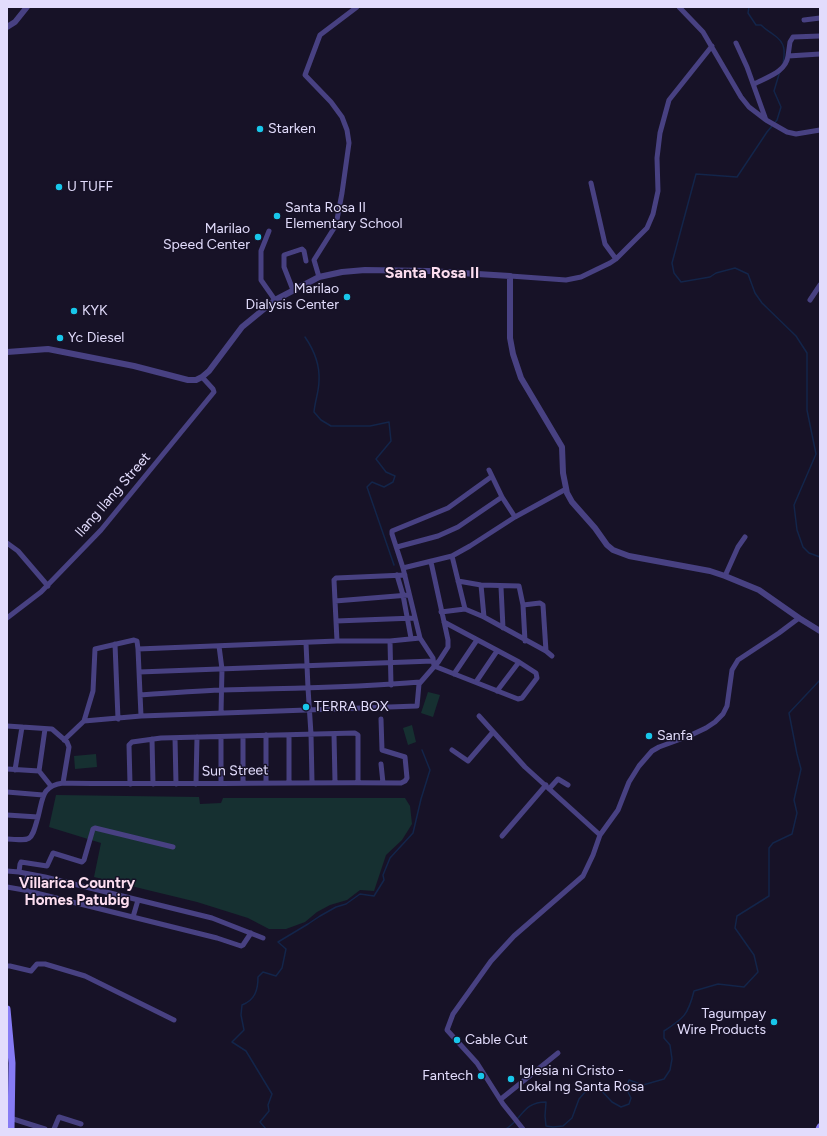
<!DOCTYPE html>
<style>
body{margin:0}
#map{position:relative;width:827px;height:1136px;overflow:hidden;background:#171227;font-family:Figtree,sans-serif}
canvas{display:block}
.frame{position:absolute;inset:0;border:8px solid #e2dcfc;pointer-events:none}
</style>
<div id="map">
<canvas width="827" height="1136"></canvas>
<div class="frame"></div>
</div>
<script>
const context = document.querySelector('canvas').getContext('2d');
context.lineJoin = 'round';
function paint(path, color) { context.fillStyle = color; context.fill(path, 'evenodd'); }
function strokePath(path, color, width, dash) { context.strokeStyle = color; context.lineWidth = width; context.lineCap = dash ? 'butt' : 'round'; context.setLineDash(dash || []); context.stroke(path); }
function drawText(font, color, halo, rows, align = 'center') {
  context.font = font + ' Figtree,sans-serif'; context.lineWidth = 3; context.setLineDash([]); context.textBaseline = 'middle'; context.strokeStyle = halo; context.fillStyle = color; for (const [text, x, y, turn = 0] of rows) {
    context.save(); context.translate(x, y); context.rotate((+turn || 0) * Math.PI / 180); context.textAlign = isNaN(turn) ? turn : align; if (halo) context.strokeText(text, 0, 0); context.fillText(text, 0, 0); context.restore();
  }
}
const green = new Path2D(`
 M428,692L440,695L433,717L421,713Z
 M412,725L416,742L408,745L403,728Z
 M96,754L97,767L75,769L74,756Z
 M56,795L199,797L200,804L221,803L223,798H405L410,806L412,824L402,840L386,855L374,891L360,890L347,900L330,905L317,912L305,922L286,929H269L248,918L197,902L94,877L101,843L49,827Z`);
const stream = new Path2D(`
 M749,7L748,13L756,25H761C766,30 769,31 774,35C786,43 785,52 783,64
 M780,71L774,91L781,107L777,120L767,132L737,177L696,174L672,263L674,273L681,282L710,277L716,273L735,268L748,274L755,293L762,303L796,336L807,353V410L816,454L794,505L797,530L803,547L809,553L820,557
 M305,337C314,350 320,365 319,381C319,391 315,401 314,412L321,420L331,426H370L389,422L391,441L376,459L386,472L395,476L393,482L384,487L372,482L367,487L394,565
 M266,1129L260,1122L269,1111L268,1105L272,1094L246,1051L232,1042L244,1030L241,1015L242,1005C255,1000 258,990 258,977L263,972L276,976L282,968L286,949L278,942L308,924L320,916L336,907L346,904L360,894L374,896L384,880L383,875L390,858L413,833L421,799L430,770L422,750
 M506,1129C523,1118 523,1102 546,1102L545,1116L546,1126L553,1127L563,1126L572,1118L579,1099L592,1084L598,1087L612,1102L621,1107L629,1104L631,1098L626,1088L629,1080L643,1085L664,1079L670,1070L672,1059L670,1045L664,1038V1031C684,1018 688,1015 694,991L718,984L744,987L758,972L754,955L735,928L737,916L769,896V848L773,843L792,834L797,813L794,800L801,769L797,754L789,713L820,680`);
const minor = new Path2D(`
 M679,7L703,32L741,97L749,107L766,120L787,132L796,134L820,130
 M804,20L820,18
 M736,43L747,67L766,120
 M788,56L790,42L793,37L820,36
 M754,84C767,77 786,72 788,56L820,54
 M591,183L605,244L616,259
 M269,231L261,251V280L275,300
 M510,276L566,280L581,277L610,263L616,259L647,228L653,214L658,191L657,158L660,133L669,100L712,46
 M319,277L314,260L336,225L342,193L349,143L347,130L342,117L331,102L305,75L320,35L357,7
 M293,290L284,267V255L302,249L304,251L306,261
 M810,300L820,285
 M489,470L502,497L515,517
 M7,543L18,551L48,586
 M397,547L438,536L458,527L502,497
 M452,556L465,609
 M403,568L392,534V531L448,508L491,477
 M397,575L403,595L411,638
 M725,576L738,547L745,537
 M458,581L481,585L519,586L523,605L525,641
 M481,585L484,617
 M501,587L503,628
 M335,601L334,580L336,578L405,575
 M441,612L465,609L484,617L546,651L543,605L540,603L523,605
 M7,618L41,592L101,530L214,392L213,389L202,377
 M336,621L415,618
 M444,622L519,662L536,673L537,678L522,698L518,699L434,666L433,658L420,638L403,568L452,556L470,546L515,517L566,489
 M337,641L335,601L409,595
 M390,641L391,685
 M306,643L308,688L311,734L312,782
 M115,644L118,719
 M219,646L222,669L221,713
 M138,649L337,641H390L420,638
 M546,651L552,656
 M139,672L433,661
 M454,674L477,640
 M476,682L497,651
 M497,691L519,662
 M140,695C167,693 194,691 222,690C288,688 354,688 420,682
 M479,716L525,767L600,835
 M84,721L93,691L95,649L134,640L137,641L138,649L141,716
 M7,726L52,729L67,742L69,747L63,783
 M334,734L335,782
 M266,735V783
 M289,735V782
 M175,738L176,784
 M152,739L153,784
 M64,740L84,721L141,716L417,706L419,684L439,661L448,647V640L431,562
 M452,750L468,761L493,732
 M381,764L383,783
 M7,769L39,771L51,786
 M15,770L22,727
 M39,771L45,729
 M221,783V737
 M243,783V736
 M130,784L129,745L132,742L161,738L355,733L358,735V782
 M196,784L197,737
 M549,789L558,779L568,785
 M7,792L43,795
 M7,815L38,817C43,799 41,786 63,783C175,785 288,782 401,783L405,781L407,778L405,757L382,750L381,719
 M502,836L546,785
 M7,839C33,841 31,841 38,817
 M7,871L19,872L45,877L212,918L263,938
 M19,872L20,864L21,862L47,866L53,853L82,862L84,860L93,829L95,828L173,847
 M7,887L24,890L217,938L241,946L243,945L251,933
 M24,890L28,874
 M133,917L138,900
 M7,966H10L31,971L37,964H45L85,976L174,1020
 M501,1099L558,1053
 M10,1118L45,1129
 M54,1129L59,1117L81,1124
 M523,1129L503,1104L477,1063L447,1030L453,1014L491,961L514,936L583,876L593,855L600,835L618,810L629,782L639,766L652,751L659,747L689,736L706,728L715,722L723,714L727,706L732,670L738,660L779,633L799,618`);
const tertiary = new Path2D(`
 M7,27L15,22L27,7
 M7,352L48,349L134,366L188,380H196L202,377L209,371L242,327L275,300L319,277L342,272L365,270L429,271L510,276V338L513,354L521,378L562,447L563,473L567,493L572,502L595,528L607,545L613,550L629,556L710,571L725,576L759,590L799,618L820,631`);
const secondary = new Path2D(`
 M7,1009L12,1063L11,1129
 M819,1129L820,1127`);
const markers = [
 [260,129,4,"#18c7eb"],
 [59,187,4,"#18c7eb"],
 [277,216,4,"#18c7eb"],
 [258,237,4,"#18c7eb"],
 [347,297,4,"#18c7eb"],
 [74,311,4,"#18c7eb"],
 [60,338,4,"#18c7eb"],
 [306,707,4,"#18c7eb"],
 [649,736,4,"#18c7eb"],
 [774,1022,4,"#18c7eb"],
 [457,1040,4,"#18c7eb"],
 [481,1076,4,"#18c7eb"],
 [511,1079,4,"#18c7eb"]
];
const poiNames = [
 ["Starken",268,129],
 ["U TUFF",67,187],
 ["Santa Rosa II",285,208],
 ["Elementary School",285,224],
 ["Marilao",250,229,"right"],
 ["Speed Center",250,245,"right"],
 ["Marilao",339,289,"right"],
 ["Dialysis Center",339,305,"right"],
 ["KYK",82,311],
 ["Yc Diesel",68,338],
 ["TERRA BOX",314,707],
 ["Sanfa",657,736],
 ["Tagumpay",766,1014,"right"],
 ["Wire Products",766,1030,"right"],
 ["Cable Cut",465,1040],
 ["Iglesia ni Cristo -",519,1071],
 ["Lokal ng Santa Rosa",519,1087],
 ["Fantech",473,1076,"right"]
];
const streetNames = [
 ["Ilang Ilang Street",113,495,-49],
 ["Sun Street",235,771,-1]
];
const neighbourhoodNames = [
 ["Villarica Country",77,884],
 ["Homes Patubig",77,901]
];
const quarterNames = [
 ["Santa Rosa II",432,273]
];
paint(green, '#163031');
strokePath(stream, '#13254a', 1.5);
strokePath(minor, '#484182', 5);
strokePath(tertiary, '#484182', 6);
strokePath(secondary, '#867bf4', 7);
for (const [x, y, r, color] of markers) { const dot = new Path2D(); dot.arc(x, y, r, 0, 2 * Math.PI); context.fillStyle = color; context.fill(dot); strokePath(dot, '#171227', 1.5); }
drawText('14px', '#e2dcfc', '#171227', poiNames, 'left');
drawText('14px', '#e2dcfc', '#171227', streetNames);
drawText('bold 15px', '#fcddef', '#171227', neighbourhoodNames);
drawText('bold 16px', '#fcddef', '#171227', quarterNames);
</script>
